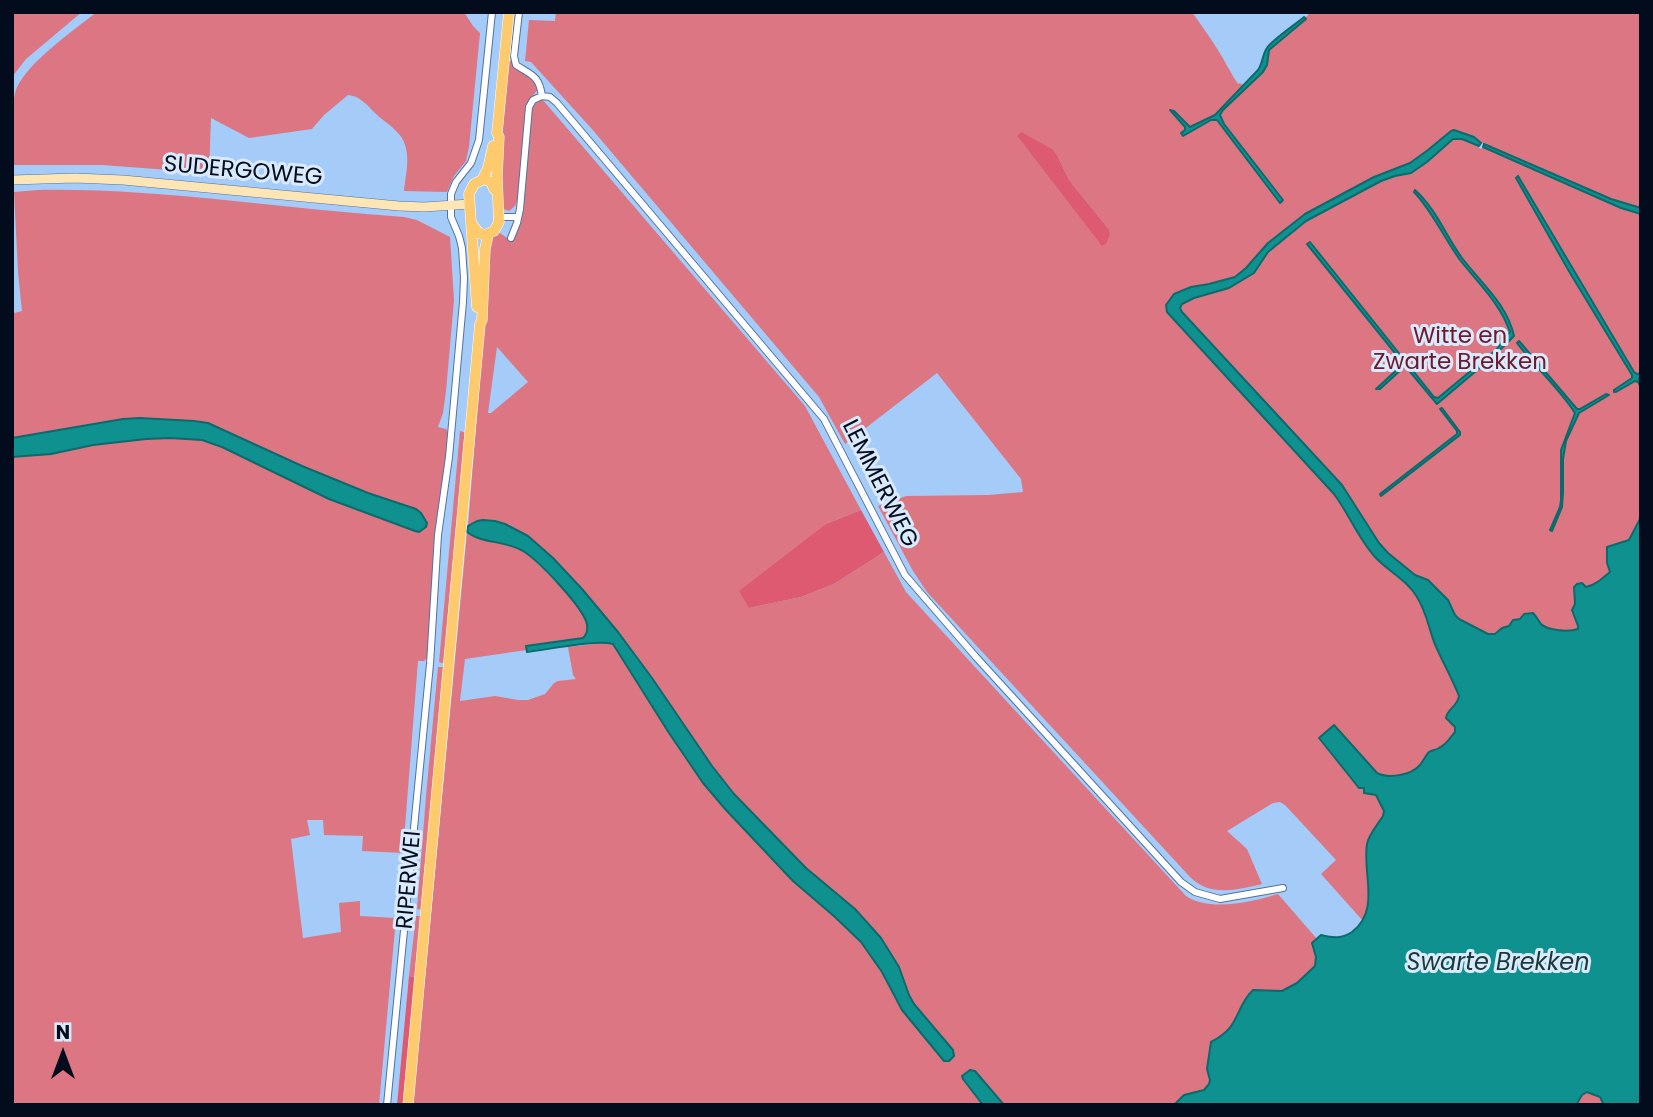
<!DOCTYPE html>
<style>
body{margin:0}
#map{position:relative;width:1653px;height:1117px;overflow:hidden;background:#a5cbf9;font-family:Poppins,sans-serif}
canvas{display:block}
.frame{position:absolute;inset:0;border:14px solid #020c1c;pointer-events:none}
.north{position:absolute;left:28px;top:1019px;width:70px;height:70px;-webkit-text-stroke:5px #daeafd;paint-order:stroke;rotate:0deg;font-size:19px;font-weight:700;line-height:28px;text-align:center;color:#020c1c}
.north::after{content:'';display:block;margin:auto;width:24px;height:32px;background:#020c1c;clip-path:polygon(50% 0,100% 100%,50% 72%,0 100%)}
</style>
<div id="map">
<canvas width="1653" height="1117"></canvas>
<div class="frame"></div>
<div class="north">N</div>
</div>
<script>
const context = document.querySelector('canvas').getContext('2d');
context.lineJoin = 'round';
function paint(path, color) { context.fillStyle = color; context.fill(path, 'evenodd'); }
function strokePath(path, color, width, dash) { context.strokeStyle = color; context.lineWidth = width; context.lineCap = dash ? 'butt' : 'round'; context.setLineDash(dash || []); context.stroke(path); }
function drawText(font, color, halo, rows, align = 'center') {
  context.font = font + ' Poppins,sans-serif'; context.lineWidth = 6; context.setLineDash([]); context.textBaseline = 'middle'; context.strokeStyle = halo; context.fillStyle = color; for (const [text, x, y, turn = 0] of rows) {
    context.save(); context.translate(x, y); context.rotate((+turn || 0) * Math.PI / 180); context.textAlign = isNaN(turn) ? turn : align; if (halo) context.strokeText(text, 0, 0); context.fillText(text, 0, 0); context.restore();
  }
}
const green = new Path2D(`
 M12,12H82L26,59L12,77Z
 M97,12H464L473,26L480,33L469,147L466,161L454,176L447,192L404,191C406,172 413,147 397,132C391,125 382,120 375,113C367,105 360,96 348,95L324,115L312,129L249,138L211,118L209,173L102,165H13C13,143 10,115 15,93C22,66 74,30 97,12Z
 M556,12H1192C1201,25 1210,37 1218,50C1225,61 1230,72 1238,84L1240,83L1243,85L1215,115L1192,127H1189L1184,120L1170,110L1185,127V130L1181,133L1184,136L1211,120H1217L1278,201L1282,200L1224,124L1220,115L1223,110L1263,72L1269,50L1306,19L1305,18L1309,14L1315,12H1641V208L1611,199L1481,143L1474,137L1454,130L1445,135L1428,150L1410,163L1374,177L1305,214L1268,243L1246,268L1235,277L1209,284L1191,287L1174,294L1167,312L1334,494C1345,509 1353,526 1363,541C1376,561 1394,574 1411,588L1387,555L1179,312L1182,304L1194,298L1229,288L1268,252L1306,221L1381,181L1395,176L1405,175L1427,162L1453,139H1462L1479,146V148L1481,149L1483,147L1621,208L1641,214V1105H1004L975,1071L963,1079L983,1105H413L467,532C482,544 505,540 523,551C533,557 542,568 551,577C563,590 599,619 583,638L578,640L526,646L527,650L465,659L460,701L495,696L518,700H528L545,694L554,683L558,681L576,679L573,675L568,647L603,643L613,644L669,733L703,783L726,810L811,897L835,917L861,942L882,972L902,1010L944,1061L954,1056L953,1050L914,1004L909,995L899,967L881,938L855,909L806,868L734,794L712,766L652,678L618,632L582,589L539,545L516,529L495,521H477L468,526L491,239L498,232L512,241L517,231L531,111L535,104L542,99L805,406L861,510L826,524L749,608L801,597L834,584L884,552L906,592L1186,896C1210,912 1252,902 1278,894L1317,939L1340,938L1347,935L1372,917L1367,847L1368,904L1363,921L1321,874L1336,860L1285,805L1280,802L1273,803L1227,831L1247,849L1262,884C1237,890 1210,897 1190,877L927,592L913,571L878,506L906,496L988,495L1023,492L1021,479L937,373L845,444L819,397L591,128L531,62L525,61L529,20L555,21ZM1017,136L1058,157L1069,180L1108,228L1106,244L1102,245ZM497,347L528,382L491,413H488ZM1333,725L1377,773L1364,788ZM1261,990L1277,991L1208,1085L1210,1080L1207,1069L1211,1042C1235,1030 1231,1024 1244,1004C1247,998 1255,994 1261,990Z
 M509,61H512L513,65L534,79L538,89L527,104L518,198L515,206L509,211L504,209L502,205L500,159Z
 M38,190C160,188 282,209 404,217L417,220L450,237L454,300L446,391L443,413L438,427L446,429L448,432L427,658L424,661H418L403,853L362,851L363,836L324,835L323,820H307L310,835L291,839L303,938L341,932L339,903L360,901V916L396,918L379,1105H12V457L51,454L93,445L146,439L170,438L202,440L222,447L329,499L419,532L427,523L421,513L416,509L368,493L302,466L221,428L194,421L123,419L12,438V302L14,313L22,311L18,272L14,192Z
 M460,431L466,433L445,664L439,662Z
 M438,667H445L422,910L417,909L426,796Z
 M416,916H421L415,977L409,976Z`);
const forest = new Path2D(`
 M1021,132L1052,149L1058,157L1069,180L1108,228L1110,234L1106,244L1102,246L1017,136Z
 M861,510L884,552L834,584L801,597L749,608L739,591L826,524Z
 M409,976L415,977L403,1105H397Z`);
const water = new Path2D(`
 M1304,17L1306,19L1269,50L1267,65L1263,72L1223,110L1220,115L1224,124L1283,200L1280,203L1217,120H1211L1183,136L1181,133L1185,130V127L1170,110L1174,111L1190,127L1215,115L1258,70C1263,63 1262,55 1267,48C1271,41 1296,24 1304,17Z
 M1454,130L1474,137L1481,143L1479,146L1462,139H1453L1427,162L1411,173L1395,176L1381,181L1306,221L1268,252L1254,273L1229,288L1194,298L1182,304L1180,308L1182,312L1342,485L1379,543L1388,553L1415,575L1428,580L1448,600L1455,615L1459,619L1488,634H1495L1502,628L1509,626L1513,620L1520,619L1524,614L1533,613C1536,616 1538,620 1541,624C1548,631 1569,632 1578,629V626L1572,610L1575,604L1574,587L1577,584L1582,583L1586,587C1596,585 1603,578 1610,572L1607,563V547L1629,540L1641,517V1105H1604L1600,1097L1587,1092L1582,1095L1576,1105H1174L1184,1095L1204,1090L1209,1084L1210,1080L1207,1069L1211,1042C1242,1026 1233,1010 1253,990L1282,991L1297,983L1315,966L1316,957L1312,943L1321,935C1333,938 1342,939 1352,932C1381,910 1362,873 1367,844C1369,834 1378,824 1383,816L1384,811L1376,795L1364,793V788H1359L1319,738L1334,725L1377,773C1388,779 1411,775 1419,766C1423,762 1425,756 1429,752C1434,749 1434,751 1439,748C1446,745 1450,738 1455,732V727L1446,718C1447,709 1458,706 1459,696C1452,678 1442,661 1434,642C1429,628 1426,611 1417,597C1407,580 1388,571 1375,557C1358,538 1349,514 1334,494L1167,312L1166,305L1174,294L1191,287L1209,284L1235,277L1246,268L1268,243L1305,214L1374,177L1410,163L1428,150L1451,131Z
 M1484,144L1611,199L1641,208V214L1621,208L1483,147Z
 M1518,176L1634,372L1637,374L1641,373L1639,379L1641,387L1638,382L1635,381L1616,392H1614V390L1632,378V375L1570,273L1516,178Z
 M1415,190C1436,209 1446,236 1462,258C1481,283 1507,304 1514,336L1495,355L1437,404L1406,367L1403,368L1380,389H1376L1402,365L1403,363L1307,244L1310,242L1434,397L1438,398L1496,350L1510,332C1500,303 1479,284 1460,260C1444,238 1433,212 1414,192Z
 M1519,341L1577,409H1580L1606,394L1609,395L1579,413L1566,441L1563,459V493L1562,507L1552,531L1550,530L1560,507L1561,500V450L1575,413C1559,388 1535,367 1517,343Z
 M1442,408L1460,432V435L1381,496L1380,494L1457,434V431L1440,409Z
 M140,418L194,421L208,423L302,466L368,493L416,509L421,513L427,523L426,527L419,532L415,531L329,499L222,447L202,440L170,438L146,439L93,445L51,454L12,457V438L123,419Z
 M483,520L495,521L505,524L528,536L553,558L582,589L618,632L652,678L712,766L734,794L806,868L855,909L881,938L899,967L909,995L914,1004L953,1050L954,1056L949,1061H944L902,1010L882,972L861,942L835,917L793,881L726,810L703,783L669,733L613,644C597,639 546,650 527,652L526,646L583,638C587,634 588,630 587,624C583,607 538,560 523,551C505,540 482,544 467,532L468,526L477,521Z
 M970,1070L975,1071L1004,1105H983L963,1079L962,1076Z`);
const street = new Path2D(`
 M519,12L514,56L516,65C531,75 539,75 542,96L550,97L557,103L824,419L905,575L976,657L1181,882L1195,892L1220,899L1283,888
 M499,217H518
 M511,238L517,223L520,209L529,107L533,100L542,96
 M387,1105L430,664L438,535L449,457L463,302L464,278L462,248L459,236L451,217V194L456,182L471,163L479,140L492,12`);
const secondary = new Path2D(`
 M12,180L75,178L123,180L399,206L424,207L470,204`);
const primary = new Path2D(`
 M482,180L488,168L493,146
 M471,223L479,233L484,235L494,231L499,222L497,177L499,137L497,133L509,12
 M477,307L469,194L474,184L484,179L491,182L494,189L497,192
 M408,1105L480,324L482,320L485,249L488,235`);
const streetNames = [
 ["SUDERGOWEG",243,172,5],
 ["LEMMERWEG",879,484,63],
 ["RIPERWEI",410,880,-85]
];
const parkNames = [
 ["Witte en",1460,337],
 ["Zwarte Brekken",1460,363]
];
const waterNames = [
 ["Swarte Brekken",1498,964]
];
paint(green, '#dd7683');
paint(forest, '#de5a70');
paint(water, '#0f928f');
strokePath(water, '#0b6a6c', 2);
strokePath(street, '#50749d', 8);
strokePath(secondary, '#50749d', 10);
strokePath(primary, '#fff', 11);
strokePath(street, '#fff', 6);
strokePath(secondary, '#fee5b6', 9);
strokePath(primary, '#fdca6d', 10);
drawText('23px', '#020c1c', '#daeafd', streetNames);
drawText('23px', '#6e1a2c', '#daeafd', parkNames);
drawText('italic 24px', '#183a39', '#daeafd', waterNames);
</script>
